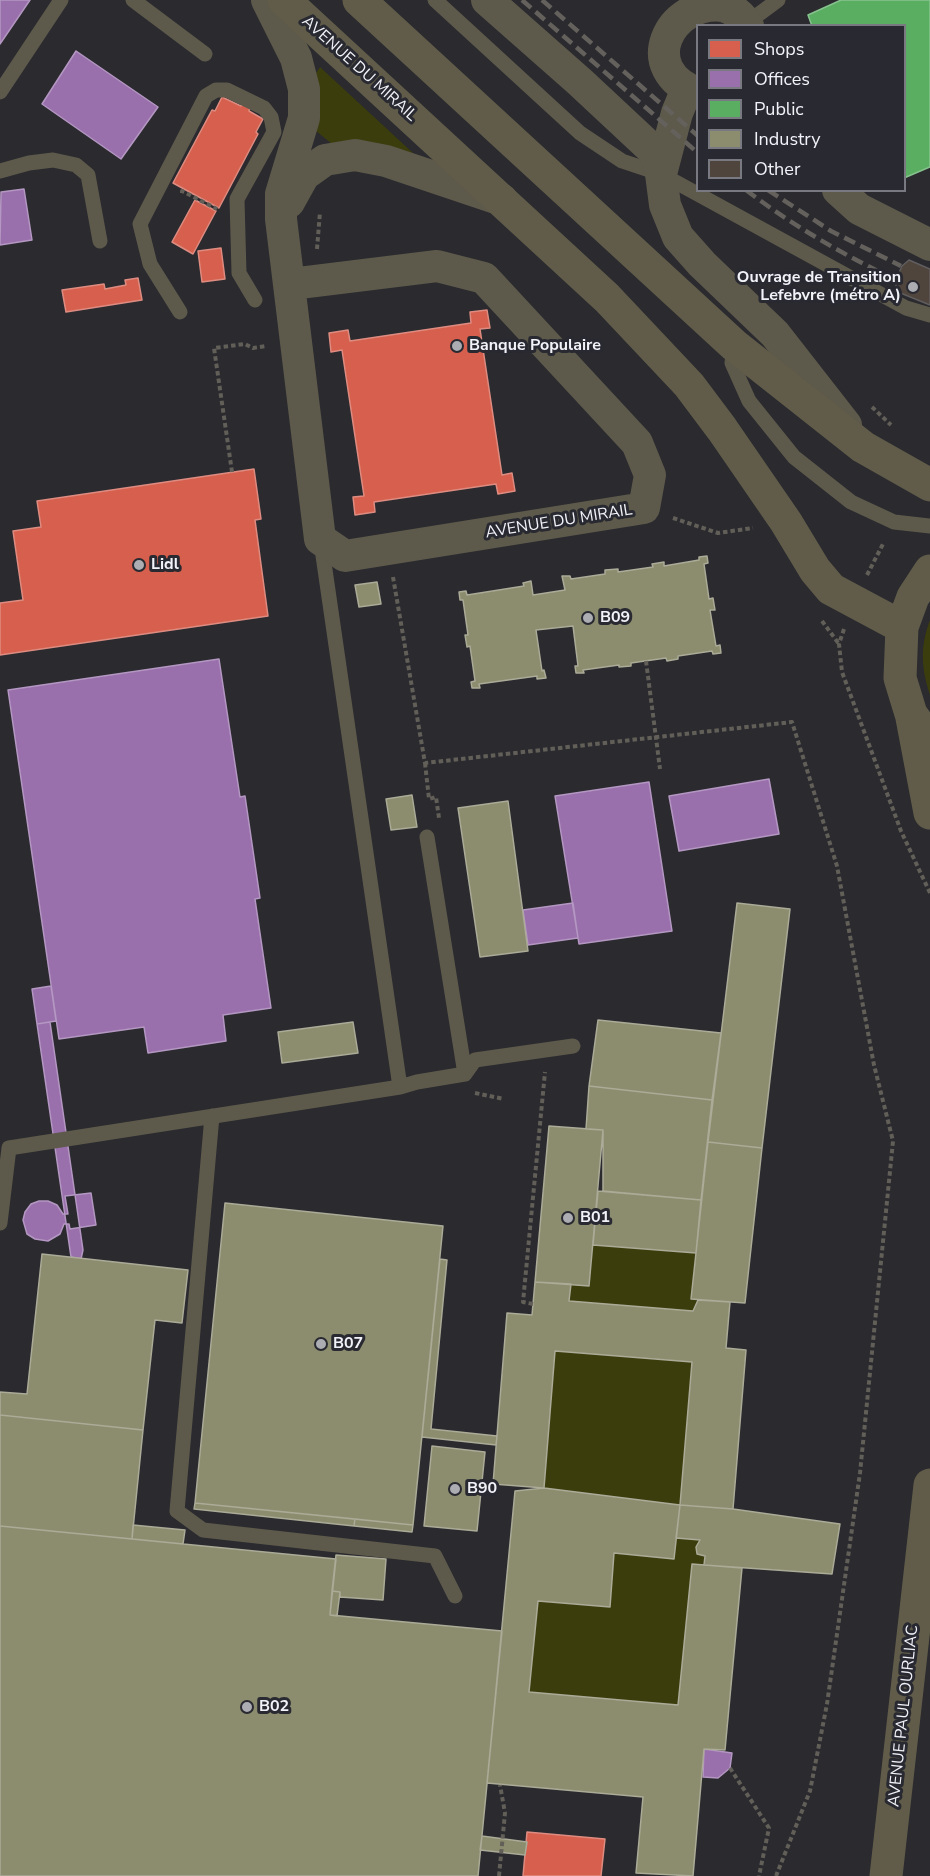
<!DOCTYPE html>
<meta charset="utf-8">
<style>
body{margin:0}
#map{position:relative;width:930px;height:1876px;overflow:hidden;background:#2a2a2f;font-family:"Nunito Sans",sans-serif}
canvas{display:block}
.legend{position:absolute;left:696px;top:24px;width:210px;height:168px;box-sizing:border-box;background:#282931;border:2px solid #797a81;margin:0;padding:8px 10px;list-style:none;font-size:18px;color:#f2f3f9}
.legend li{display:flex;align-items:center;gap:12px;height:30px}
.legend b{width:30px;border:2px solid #797a81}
</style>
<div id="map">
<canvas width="930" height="1876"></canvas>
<ul class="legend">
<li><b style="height:16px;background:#d6604d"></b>Shops</li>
<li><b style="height:16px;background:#9970ab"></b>Offices</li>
<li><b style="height:16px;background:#5aae61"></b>Public</li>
<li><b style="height:16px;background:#8c8c6e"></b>Industry</li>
<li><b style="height:16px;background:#50453d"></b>Other</li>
</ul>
</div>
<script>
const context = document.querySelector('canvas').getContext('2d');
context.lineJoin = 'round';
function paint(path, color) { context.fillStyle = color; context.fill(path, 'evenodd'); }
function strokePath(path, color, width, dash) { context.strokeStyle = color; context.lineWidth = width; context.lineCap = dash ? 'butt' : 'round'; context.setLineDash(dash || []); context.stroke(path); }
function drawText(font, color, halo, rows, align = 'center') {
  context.font = font + ' "Nunito Sans",sans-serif'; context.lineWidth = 6; context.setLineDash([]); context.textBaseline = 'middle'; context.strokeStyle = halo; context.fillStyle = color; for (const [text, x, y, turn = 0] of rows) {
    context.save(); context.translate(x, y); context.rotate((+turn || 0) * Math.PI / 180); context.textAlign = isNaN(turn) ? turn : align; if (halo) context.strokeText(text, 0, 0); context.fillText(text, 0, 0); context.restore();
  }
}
const green = new Path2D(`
 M320,67L413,153L411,160L332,144L316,131V73Z
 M930,620V695C921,668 920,646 930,620Z
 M593,1245L696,1253L691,1298L698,1300L693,1311L569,1301L571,1284L589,1286Z
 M555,1351L692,1362L680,1505L544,1488Z
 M676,1538L700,1540L696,1547L697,1554L705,1556L704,1565L692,1564L678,1705L529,1692L538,1601L609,1607L614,1553L674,1559Z`);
const shops = new Path2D(`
 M222,97L241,106L243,104L250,107L249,111L263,119L256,132L258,134L219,208L173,183L212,110L215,111Z
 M195,200L216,211L193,254L172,242Z
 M221,248L225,279L202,282L198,251Z
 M138,278L142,300L66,312L62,290L104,284L105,289L126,285L125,280Z
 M487,310L490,328L480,329L502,475L512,473L515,491L498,494L496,484L374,502L375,512L355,515L353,497L364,496L342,350L331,352L329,333L348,330L350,341L471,323L470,312Z
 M254,469L261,519L255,520L268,616L0,655V603L23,600L13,531L41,527L37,501Z
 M527,1832L605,1839L601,1876H523Z`);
const offices = new Path2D(`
 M0,0H30L0,44Z
 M76,51L158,107L121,159L42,104Z
 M24,189L32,240L0,245L1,192Z
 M219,659L240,797L245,796L260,898L255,899L271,1008L223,1015L226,1041L148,1053L144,1027L59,1039L8,690Z
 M769,779L779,834L679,851L669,796Z
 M649,782L672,931L579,944L555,796Z
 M573,903L578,938L528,945L523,910Z
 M51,986L56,1021L37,1024L32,989Z
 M50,1022L83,1250L81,1259L71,1257L37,1024Z
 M91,1193L96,1225L70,1229L69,1224H64L60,1234L48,1241L35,1239L27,1234L23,1220L25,1212L31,1204L39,1201H48L57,1205L63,1214H68L65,1196Z
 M704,1749L732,1753L730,1768L718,1778L703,1777Z`);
const public = new Path2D(`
 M841,0H930V167L904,178V26H812L808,15Z`);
const industry = new Path2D(`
 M707,556L708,563L704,564L709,599L713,598L715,610H710L716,646L720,645L721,653L713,654L712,651L678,656V659L667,661L666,658L631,663V666L619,667V665L583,670L584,673H576L575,666H578L573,626L536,630L542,671L544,670L546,678L537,679V676L479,684L480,688H472L471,682L475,681L470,646L467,647L465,635H468L463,600H460L459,592L466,591L467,595L524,586L523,583L531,581L533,595L565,590L562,576H570L571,579L605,574V570L618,569V572L653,567L652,564L664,562V566L699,560V557Z
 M377,582L381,604L359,607L355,585Z
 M412,795L417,827L391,830L386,799Z
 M508,801L528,951L480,957L458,808Z
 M737,903L790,909L762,1148L708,1142Z
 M598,1020L721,1033L712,1100L589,1086Z
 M353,1022L358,1053L282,1063L278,1032Z
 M589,1086L712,1100L701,1200L603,1191V1130L586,1129Z
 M549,1126L603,1130L589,1286L535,1282Z
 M708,1142L762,1148L745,1303L691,1299Z
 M598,1191L701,1200L696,1253L593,1245Z
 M225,1203L443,1226L413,1525L195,1503Z
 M42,1254L188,1270L182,1323L155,1320L143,1430L0,1415V1392L27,1394Z
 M440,1259L447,1260L431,1429L497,1436L496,1445L422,1437Z
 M535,1282L571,1284L569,1301L693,1311L698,1300L730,1302L726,1348L746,1350L733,1509L680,1505L692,1362L555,1351L544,1488L493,1484L507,1313L532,1315Z
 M0,1415L143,1430L132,1539L0,1526Z
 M432,1446L485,1452L477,1531L424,1526Z
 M544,1488L680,1505L674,1559L614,1553L610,1607L538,1601L529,1692L678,1705L692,1564L742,1568L725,1750L704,1749L693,1876L636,1873L643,1797L487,1783L515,1491Z
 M195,1503L355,1519L354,1526L194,1509Z
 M680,1505L733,1509L840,1524L832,1574L704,1565L705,1556L697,1554L696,1547L700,1540L676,1538Z
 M355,1519L413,1525L412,1532L354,1526Z
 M133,1525L185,1530L183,1544L132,1539Z
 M0,1526L336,1559L330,1615L502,1631L478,1876H0Z
 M336,1555L386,1559L383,1600L340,1597V1592L332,1591Z
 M332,1591L340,1592L337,1616L330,1615Z
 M482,1836L527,1842L525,1855L480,1850Z`);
const building = new Path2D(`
 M909,260L930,269V305L898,292L895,282L902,266Z`);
const path = new Path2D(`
 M182,193V191L217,209
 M317,249L320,212
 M872,407L891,425
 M232,472L214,348L245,344L253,348L266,346
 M673,518L718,533L753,528
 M867,575L884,542
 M393,577L425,763L792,722L837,866L874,1065L893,1141L860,1473L827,1704L810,1791L776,1876
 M822,621L839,644
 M844,629L839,644L842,672L901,831L930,893
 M646,661L660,769
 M425,763L429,799L436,797L439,818
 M475,1093L504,1099
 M533,1304L523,1302L545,1072
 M730,1768L769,1828L759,1876
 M499,1876L505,1813L500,1785`);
const lane = new Path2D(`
 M133,0L205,54
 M435,0L580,133L622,161L661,174L906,308L930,315
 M747,23L778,0
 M0,92L61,0
 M0,171L29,163L53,160L76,165L88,175L100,241
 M180,312L150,264L140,224L206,96L216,90H227L264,108L271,117L274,132L237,199L239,273L255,300
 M734,345L732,363L749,401L794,457L851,502L894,522L930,526
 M427,837L465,1074
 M400,1087L417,1082L465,1074L475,1060L573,1046
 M212,1116L177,1511L203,1530L435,1556L455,1596
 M0,1223L9,1148L400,1087L321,542`);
const street = new Path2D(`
 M267,0L296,58L304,89V118L281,194V219L320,539L345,556L644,508L650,475L637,443L484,278L437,266L291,284
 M487,0L580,82L655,152L661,174L665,205L678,237L702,264L775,334L846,425
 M698,93C635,70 669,0 723,6C734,9 742,16 748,26
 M661,174L677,113L687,89
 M838,190L859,209L930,245
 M289,202L304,175L325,160L355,155L386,161L502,200`);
const secondary = new Path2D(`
 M284,0L607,298L689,385L722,429L786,522L815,570L831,589L902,627
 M359,0L734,345L863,447L930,485
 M930,571L913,597L902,627L900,678L911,714L930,741
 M912,718L930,813
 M886,1876L930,1485`);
const rail = new Path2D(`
 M522,0L698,153
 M542,0L698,136
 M746,190C792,225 840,253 892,278
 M768,190L831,231L901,266`);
const markers = [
 [913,287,6,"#acadb2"],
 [457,346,6,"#acadb2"],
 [139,565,6,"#acadb2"],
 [588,618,6,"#acadb2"],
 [568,1218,6,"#acadb2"],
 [321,1344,6,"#acadb2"],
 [455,1489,6,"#acadb2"],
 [247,1707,6,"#acadb2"]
];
const streetNames = [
 ["AVENUE DU MIRAIL",359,69,42],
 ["AVENUE DU MIRAIL",559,522,-9],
 ["AVENUE PAUL OURLIAC",904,1716,-84]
];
const poiNames = [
 ["Ouvrage de Transition",901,278,"right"],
 ["Lefebvre (métro A)",901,296,"right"],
 ["Banque Populaire",469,346],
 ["Lidl",151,565],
 ["B09",600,618],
 ["B01",580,1218],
 ["B07",333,1344],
 ["B90",467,1489],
 ["B02",259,1707]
];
paint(green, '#3b3d0d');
paint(shops, '#d6604d');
strokePath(shops, '#de8c81', 1.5);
paint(offices, '#9970ab');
strokePath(offices, '#b497c2', 1.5);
paint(public, '#5aae61');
strokePath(public, '#88c38f', 1.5);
paint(industry, '#8c8c6e');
strokePath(industry, '#abab98', 1.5);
paint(building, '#50453d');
strokePath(building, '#605e5f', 1.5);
strokePath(path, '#625f58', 4, [4.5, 3]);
strokePath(lane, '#5d594b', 15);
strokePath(street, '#5d594b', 32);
strokePath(secondary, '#615c49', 33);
strokePath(rail, '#64615d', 4.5, [12, 6]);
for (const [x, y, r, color] of markers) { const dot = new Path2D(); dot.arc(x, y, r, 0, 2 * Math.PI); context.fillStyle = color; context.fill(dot); strokePath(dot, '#282931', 2); }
drawText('16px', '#f2f3f9', '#282931', streetNames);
drawText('bold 16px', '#f2f3f9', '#282931', poiNames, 'left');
</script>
